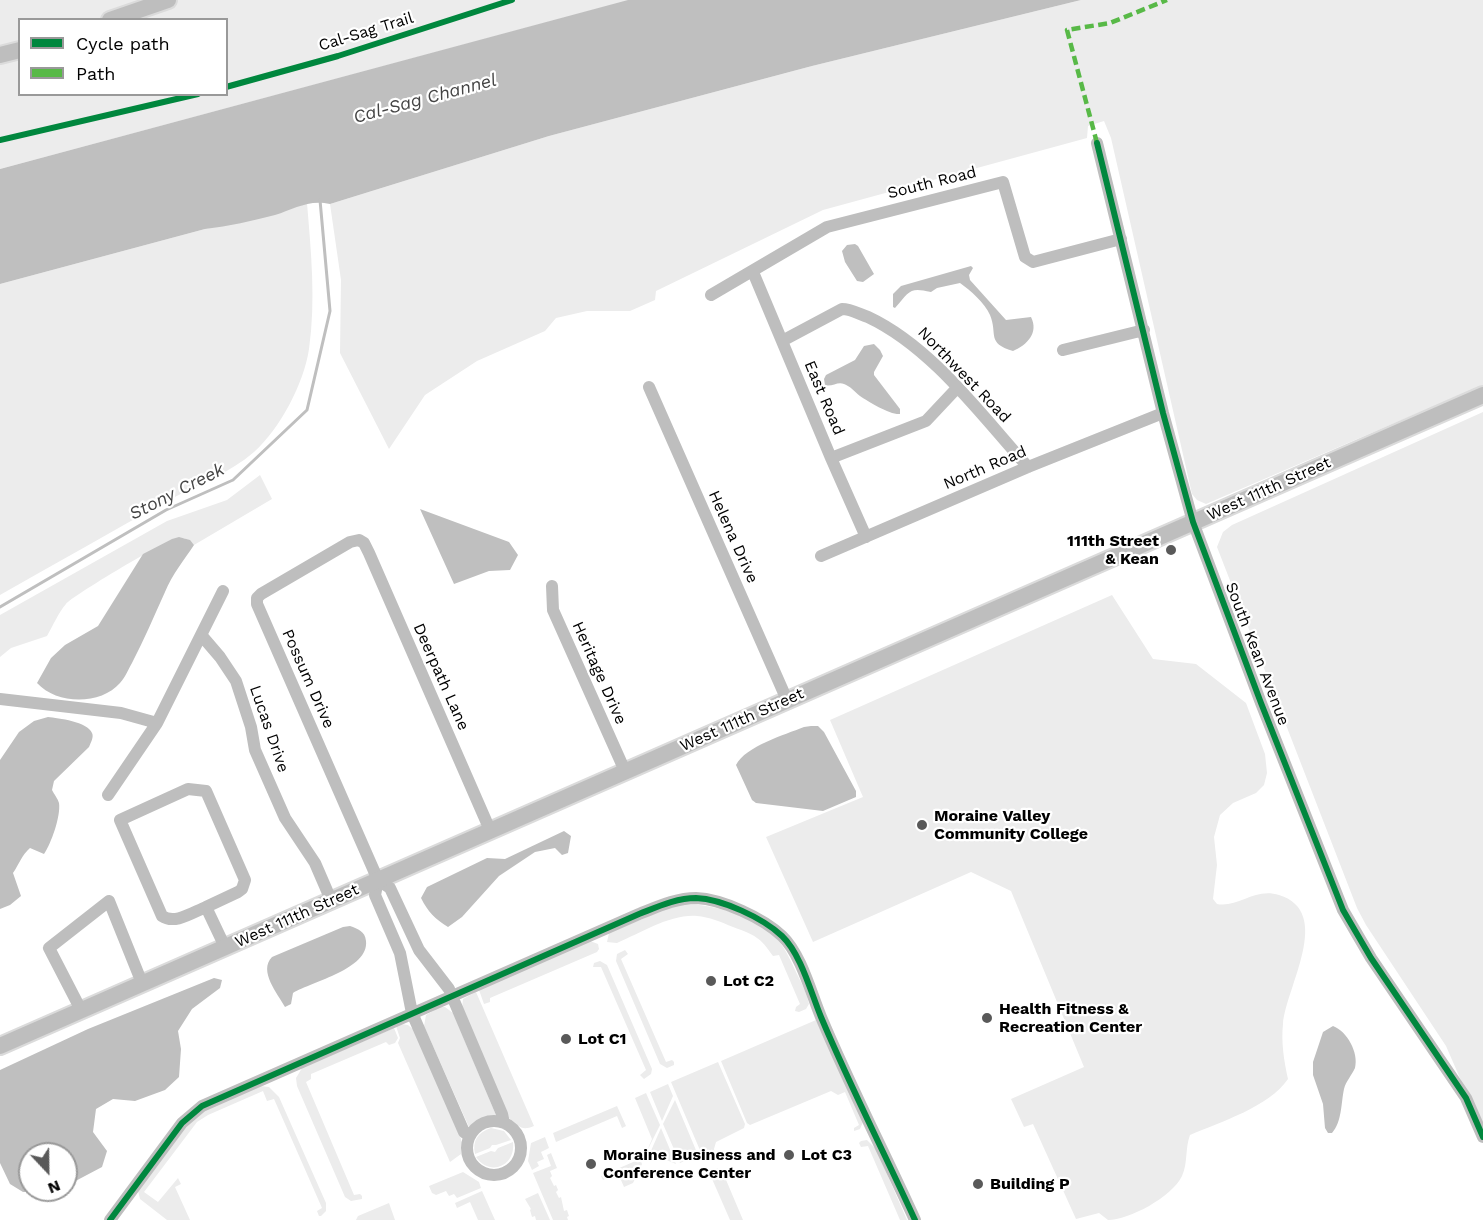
<!DOCTYPE html>
<style>
body{margin:0}
#map{position:relative;width:1483px;height:1220px;overflow:hidden;background:#fff;font-family:"Work Sans",sans-serif}
canvas{display:block}
.legend{position:absolute;left:18px;top:18px;width:210px;height:78px;box-sizing:border-box;background:#fff;border:2px solid #999;margin:0;padding:8px 10px;list-style:none;font-size:18px;color:#000}
.legend li{display:flex;align-items:center;gap:12px;height:30px}
.legend b{width:30px;border:2px solid #999}
.north{position:absolute;left:18px;top:1142px;width:60px;height:60px;box-sizing:border-box;background:#fff;border:2px solid #999;border-radius:50%;rotate:158deg;font-size:16px;font-weight:700;line-height:24px;text-align:center;color:#000}
.north::after{content:'';display:block;margin:auto;width:21px;height:27px;background:#595959;clip-path:polygon(50% 0,100% 100%,50% 72%,0 100%)}
</style>
<div id="map">
<canvas width="1483" height="1220"></canvas>
<ul class="legend">
<li><b style="height:8px;background:#00873e"></b>Cycle path</li>
<li><b style="height:8px;background:#58b947"></b>Path</li>
</ul>
<div class="north">N</div>
</div>
<script>
const context = document.querySelector('canvas').getContext('2d');
context.lineJoin = 'round';
function paint(path, color) { context.fillStyle = color; context.fill(path, 'evenodd'); }
function strokePath(path, color, width, dash) { context.strokeStyle = color; context.lineWidth = width; context.lineCap = dash ? 'butt' : 'round'; context.setLineDash(dash || []); context.stroke(path); }
function drawText(font, color, halo, rows, align = 'center') {
  context.font = font + ' "Work Sans",sans-serif'; context.lineWidth = 4.5; context.setLineDash([]); context.textBaseline = 'middle'; context.strokeStyle = halo; context.fillStyle = color; for (const [text, x, y, turn = 0] of rows) {
    context.save(); context.translate(x, y); context.rotate((+turn || 0) * Math.PI / 180); context.textAlign = isNaN(turn) ? turn : align; if (halo) context.strokeText(text, 0, 0); context.fillText(text, 0, 0); context.restore();
  }
}
const green = new Path2D(`
 M0,0H630L0,169ZM20,20H226V94H20Z
 M1081,0H1483V385L1206,504L1197,500L1192,494L1111,138L1104,121L1088,126L1087,138L823,210L656,291L655,300L630,311H587L556,318L545,331L477,361L425,395L389,449L340,353L341,280L330,204L549,136L812,66Z
 M307,203C311,252 316,300 309,349C304,383 280,429 254,452C230,473 199,484 171,499C114,530 57,563 0,595V284L205,229L264,217Z
 M1483,412V1131L1446,1046L1366,925L1357,908L1217,547L1223,532L1232,525Z
 M260,475L272,499L194,545C190,540 184,537 178,538C169,538 72,596 66,604C58,613 53,626 47,636L11,648L0,657V615L167,521L227,500Z
 M1112,595L1153,659L1196,664L1246,703L1265,754L1267,773L1264,785L1256,793L1233,803L1220,815L1214,837L1217,865L1213,899L1217,904C1238,908 1255,887 1279,895C1334,912 1286,987 1283,1024C1281,1042 1284,1061 1288,1079C1269,1107 1220,1122 1190,1135C1185,1148 1188,1163 1182,1176C1172,1197 1129,1220 1108,1220L1099,1213L1076,1219L1033,1124L1024,1127L1011,1099L1084,1067L1011,891L971,872L813,942L766,837L863,797L830,720Z
 M684,904C714,904 753,916 775,937C786,948 792,964 799,978C803,986 807,995 809,1004L806,1009L799,1012L795,1011L796,1007L800,1004L779,955L773,956C760,937 755,935 733,927C721,922 709,917 697,916C670,914 641,933 617,943L607,942L609,933L666,909Z
 M590,941L598,944L599,949L597,952L490,998V1002L484,1004L479,990Z
 M625,950L628,954L621,959L666,1062L672,1060L674,1062V1065L667,1068L660,1064L616,961L617,954Z
 M600,961L607,965L652,1069L651,1074L644,1079L640,1075L646,1070L601,967H593L594,963Z
 M476,992L534,1126C522,1131 519,1127 509,1118L462,1009L463,999Z
 M440,1007H445L453,1013L496,1115L479,1119L469,1127L424,1026L426,1015Z
 M816,1020L863,1122L860,1129L854,1131V1128L859,1125L845,1092L838,1095L831,1091L750,1125L747,1123L721,1061Z
 M401,1024L408,1025L415,1031L461,1139V1154L450,1162L398,1043L400,1038L396,1026Z
 M394,1028L398,1038L395,1043L389,1045L386,1042L311,1074V1079L306,1082L354,1195L360,1194L362,1196V1199L351,1201L345,1197L297,1086L296,1078L302,1068Z
 M718,1062L745,1124L744,1128L716,1142L714,1149L716,1157L705,1162L671,1082Z
 M668,1084L673,1096L662,1121L650,1092Z
 M260,1086L269,1087L279,1097L326,1203V1211L321,1216H319L317,1211L322,1208L274,1099L267,1101L263,1091L208,1115L197,1122L144,1192L158,1202L178,1178L181,1184L175,1187L190,1220H167L140,1199L138,1191C156,1167 175,1132 200,1114C217,1102 240,1095 260,1086Z
 M646,1093L660,1125L646,1153L652,1139L635,1098Z
 M675,1100L698,1155L680,1163L663,1124Z
 M617,1106L626,1126L622,1128L617,1116L556,1142L553,1133Z
 M491,1128L504,1131L511,1140L496,1145H492L490,1148L475,1154C472,1141 478,1132 491,1128Z
 M661,1128L676,1164L650,1153Z
 M545,1137L549,1148L541,1152L544,1159L537,1162L539,1166L532,1170L528,1161L531,1143Z
 M867,1140L876,1149L907,1220H900L868,1146L861,1147L859,1143L861,1141Z
 M513,1142C516,1166 490,1177 476,1157L491,1151L495,1152L498,1148Z
 M551,1153L557,1168L550,1171L552,1176L550,1178L554,1186L556,1185L558,1190L556,1192L559,1198L561,1197L564,1211L567,1210L569,1216L567,1217L568,1220H553L533,1173L551,1166L547,1155Z
 M640,1159L642,1164L633,1183L624,1187L618,1173L603,1180L601,1176Z
 M718,1168H721L743,1220H730L709,1172Z
 M463,1172L479,1182L481,1188L457,1198L454,1194L449,1196L446,1191L436,1195L432,1193L429,1186Z
 M482,1191L495,1220H478L470,1202L457,1208L455,1203Z
 M538,1193L550,1220H536L535,1216L532,1217L530,1210L531,1209L525,1199Z
 M389,1203L395,1220H356L358,1216Z`);
const water = new Path2D(`
 M628,0H1081L812,66L549,136L330,204C309,199 294,209 275,215C252,221 229,226 205,229L0,284V169Z
 M855,244L858,246L874,274L863,282L857,281L845,262L842,251L847,245Z
 M971,266L973,268L969,275L970,280L1006,320L1031,317C1039,333 1027,345 1013,351C986,343 998,334 990,315C985,303 970,290 960,283L937,288L931,292C909,287 910,291 895,308L893,307V294L901,286Z
 M874,344L880,350L883,356L874,372V375L900,409V414C890,415 869,402 860,396C855,392 850,386 844,384C838,381 832,387 825,385L824,379L826,375L855,360L864,346Z
 M420,509L509,542L518,555L510,570L489,571L454,584Z
 M179,537L190,540L194,545C184,560 172,575 165,592C154,616 144,640 132,663C128,670 126,676 120,683C101,705 57,705 37,683L51,658L65,645L98,626L143,554L172,539Z
 M48,717C58,718 88,722 92,733C94,737 91,742 89,747L54,781L52,790C54,794 58,799 59,803C61,816 51,844 44,854L30,848C22,855 19,864 13,873L21,896L10,905L0,909V760L19,732L34,721Z
 M811,726H818L824,732L856,791V797L823,811L756,803L752,800L736,765C746,746 784,735 804,727Z
 M564,831L571,836L568,853L562,855L555,848L535,852L499,876L462,917L448,927C435,919 428,912 421,898L427,887L487,858L505,859Z
 M350,926C358,929 365,931 366,941C369,969 313,981 293,993L291,1004L285,1007C278,994 258,971 272,957L343,927Z
 M214,978L222,980L220,988L192,1009L178,1031L181,1049L179,1077L165,1090L135,1101L113,1099L96,1109L93,1132L107,1151L102,1167L66,1186V1154H30V1190H51L23,1192L10,1184L0,1163V1070L88,1029Z
 M1333,1026C1347,1031 1359,1053 1355,1068C1352,1075 1346,1081 1344,1089C1341,1103 1342,1122 1332,1133H1328L1325,1128L1323,1104L1313,1075V1062L1323,1032Z`);
const stream = new Path2D(`
 M0,607L166,510L233,480L307,410L330,311L320,200`);
const minor = new Path2D(`
 M1097,143L1163,413L1193,522L1261,703L1343,910L1371,958L1466,1098L1483,1137
 M753,272L831,458L866,537
 M711,295L827,227L1003,182L1025,257L1033,262L1121,239
 M782,341L842,309C851,309 859,314 868,317C932,347 981,415 1028,467
 M1063,350L1144,330
 M649,387L787,700
 M831,458L926,421L957,388
 M821,556L1028,467L1163,413
 M552,586L553,610L625,771
 M202,636L220,657L236,681L251,727L255,750L285,818L315,863L331,900
 M0,699L121,713L157,723
 M108,795L157,723L223,591
 M378,880L257,604V598L261,594L350,542L359,540L364,543L369,553L490,830
 M378,880L390,888L419,950L449,989L502,1114L504,1123
 M378,880L375,895L400,953L412,1013L464,1132L469,1136
 M206,907C193,912 175,925 162,916L120,820L188,789L206,791L245,880L242,889L238,892L206,907L225,947
 M81,1010L49,948L109,901L142,983
 M467 1148a27 27 0 1 1 54 0a27 27 0 1 1-54 0Z
 M110,1220L182,1123L202,1106L639,914C657,907 676,898 696,898C722,899 763,918 782,936C801,954 811,993 821,1017C850,1086 884,1152 915,1220`);
const major = new Path2D(`
 M110,20L168,0
 M0,55L20,50
 M0,1046L1483,395`);
const quiet = new Path2D(`
 M1097,143L1067,30L1110,23L1167,0`);
const cycleway = new Path2D(`
 M226,87L338,56L512,0
 M0,140L198,94
 M1097,143L1163,413L1193,522L1261,703L1343,910L1371,958L1466,1098L1483,1137
 M110,1220L182,1123L202,1106L639,914C657,907 676,898 696,898C722,899 763,918 782,936C801,954 811,993 821,1017C850,1086 884,1152 915,1220`);
const markers = [
 [1171,550,6,"#595959"],
 [922,825,6,"#595959"],
 [711,981,6,"#595959"],
 [987,1018,6,"#595959"],
 [566,1039,6,"#595959"],
 [789,1155,6,"#595959"],
 [591,1164,6,"#595959"],
 [978,1184,6,"#595959"]
];
const streetNames = [
 ["Cal-Sag Trail",366,32,-17],
 ["South Road",932,183,-14],
 ["Northwest Road",964,375,46],
 ["East Road",824,398,67],
 ["North Road",985,468,-23],
 ["West 111th Street",1269,489,-24],
 ["Helena Drive",733,537,66],
 ["South Kean Avenue",1257,654,69],
 ["Heritage Drive",599,673,66],
 ["Deerpath Lane",441,677,66],
 ["Possum Drive",308,679,66],
 ["West 111th Street",742,720,-24],
 ["Lucas Drive",269,729,71],
 ["West 111th Street",297,916,-24]
];
const poiNames = [
 ["111th Street",1159,541,"right"],
 ["& Kean",1159,559,"right"],
 ["Moraine Valley",934,816],
 ["Community College",934,834],
 ["Lot C2",723,981],
 ["Health Fitness &",999,1009],
 ["Recreation Center",999,1027],
 ["Lot C1",578,1039],
 ["Moraine Business and",603,1155],
 ["Conference Center",603,1173],
 ["Lot C3",801,1155],
 ["Building P",990,1184]
];
const waterNames = [
 ["Cal-Sag Channel",425,99,-15],
 ["Stony Creek",177,492,-27]
];
paint(green, '#ececec');
paint(water, '#bfbfbf');
strokePath(stream, '#bfbfbf', 3);
strokePath(major, '#dbdbdb', 20);
strokePath(minor, '#bebebe', 12);
strokePath(major, '#bebebe', 16);
strokePath(quiet, '#58b947', 4.5, [9, 4.5]);
strokePath(cycleway, '#00873e', 6);
for (const [x, y, r, color] of markers) { const dot = new Path2D(); dot.arc(x, y, r, 0, 2 * Math.PI); context.fillStyle = color; context.fill(dot); strokePath(dot, '#fff', 2); }
drawText('16px', '#000', '#fff', streetNames);
drawText('bold 16px', '#000', '#fff', poiNames, 'left');
drawText('italic 18px', '#444', '#fff', waterNames);
</script>
